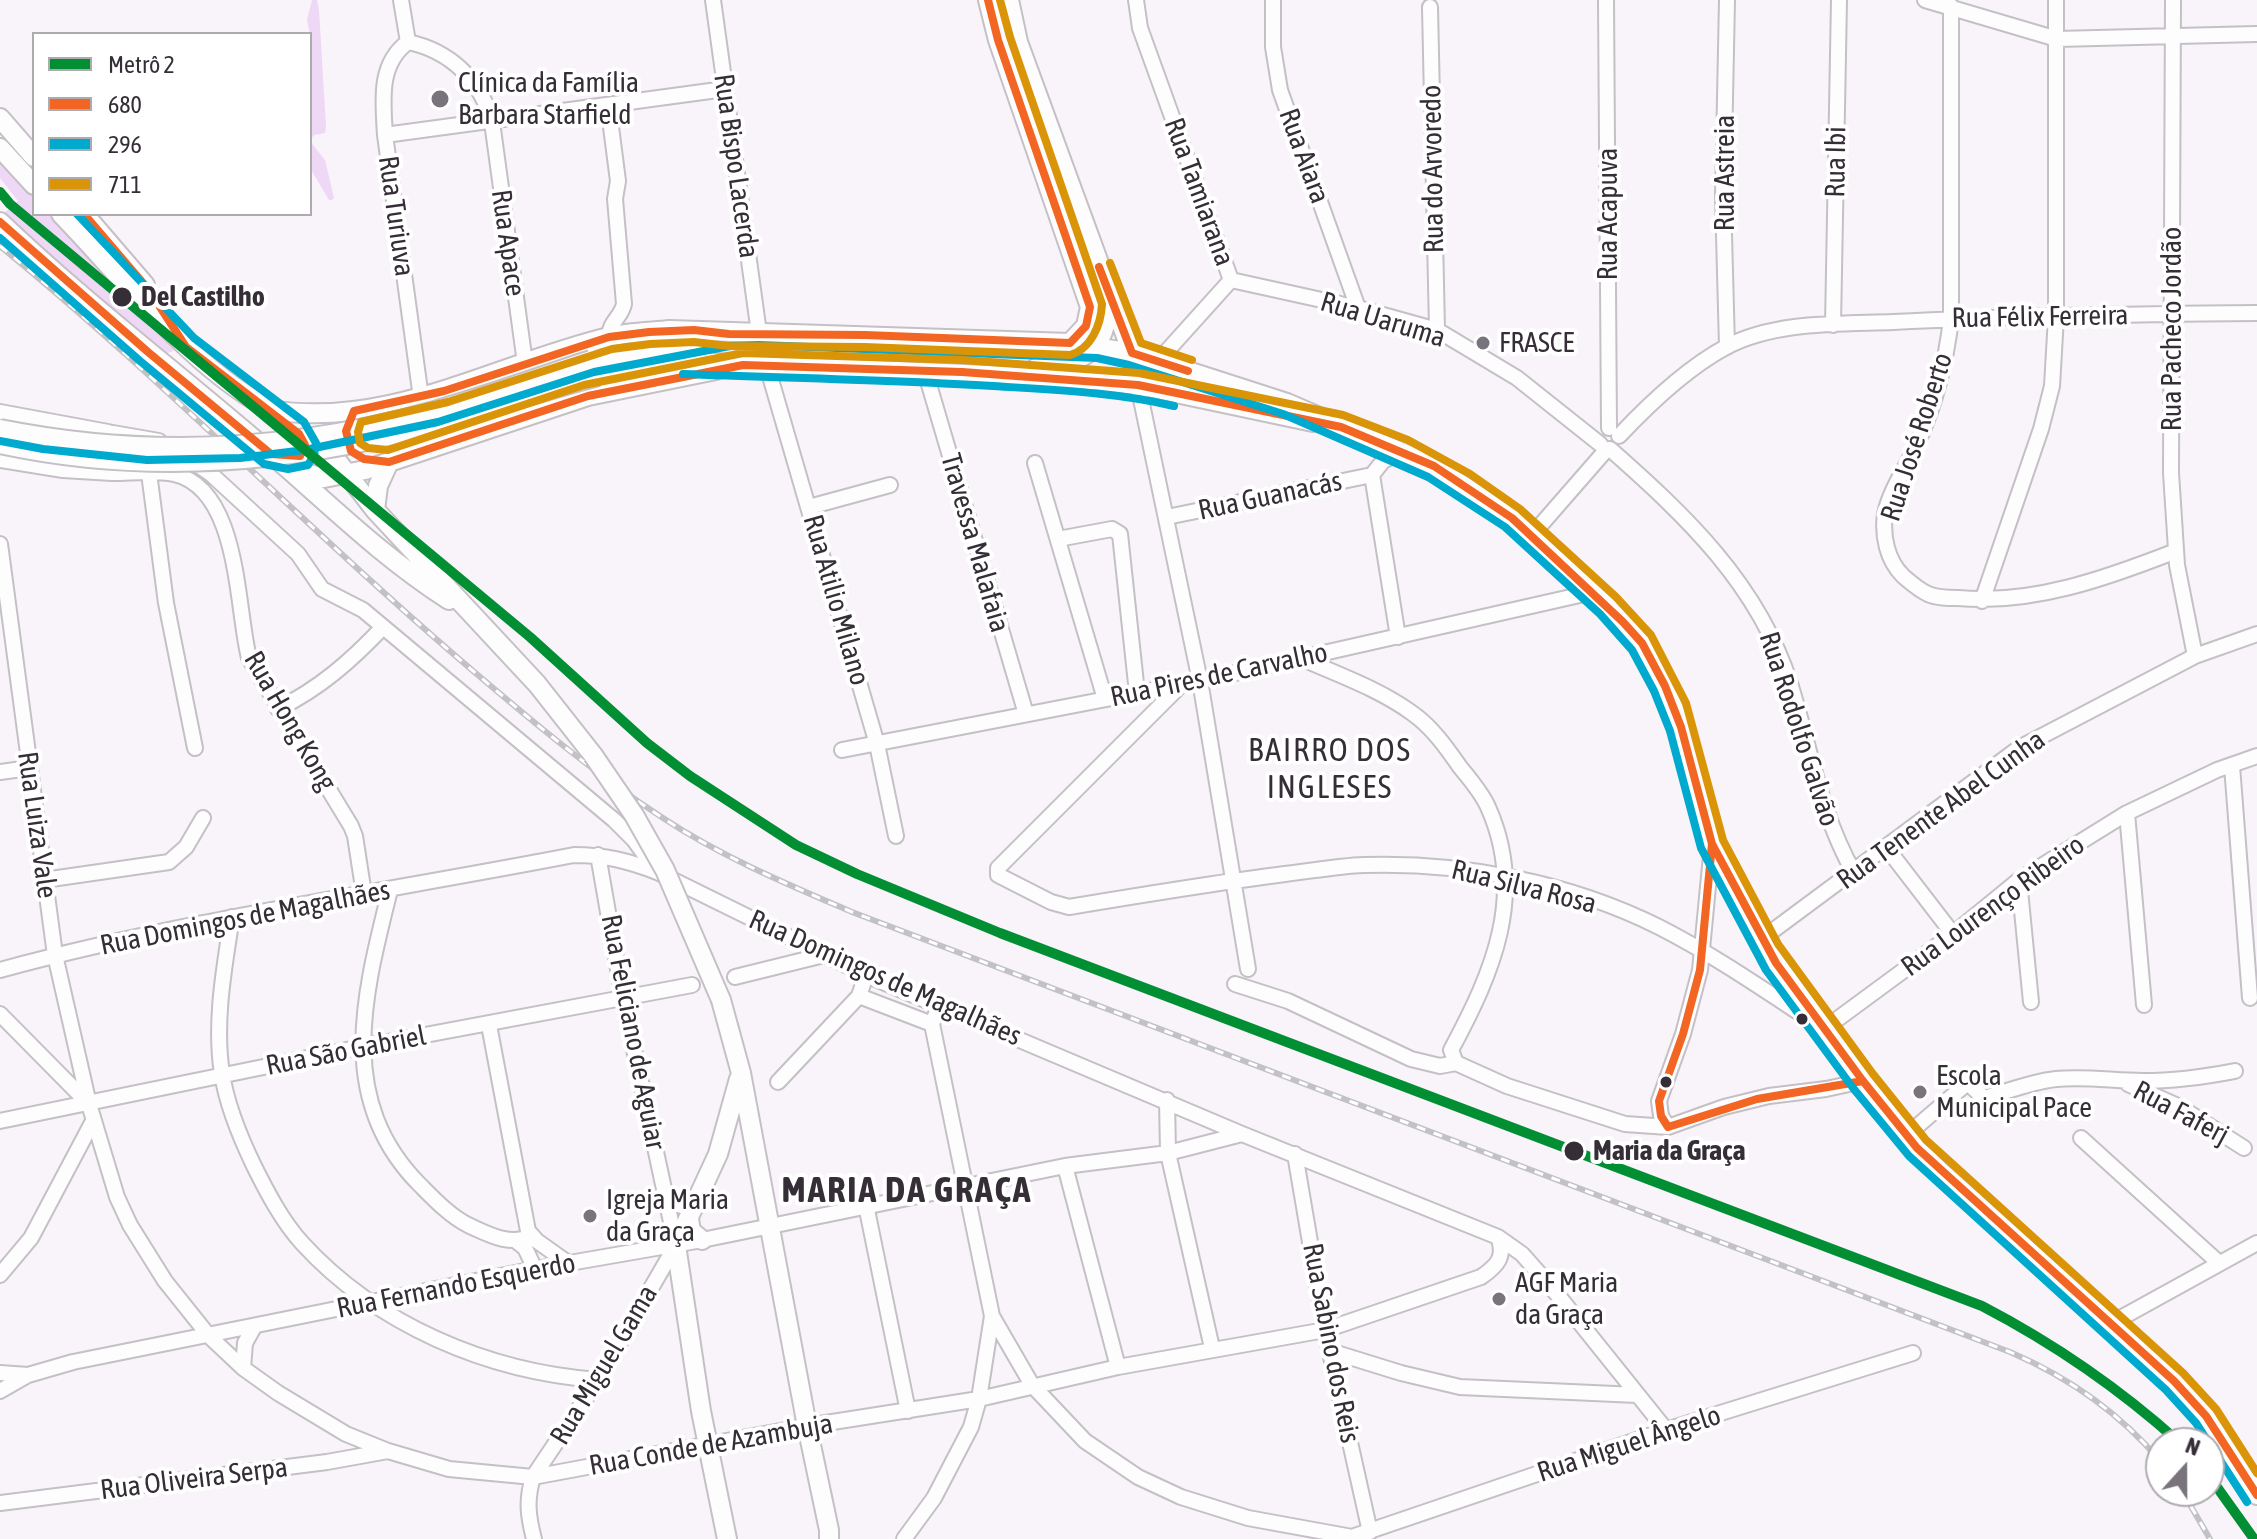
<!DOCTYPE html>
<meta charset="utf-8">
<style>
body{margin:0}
#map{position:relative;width:2257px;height:1539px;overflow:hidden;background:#f8f4fa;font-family:"Asap Condensed",sans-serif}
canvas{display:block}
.legend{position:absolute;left:32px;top:32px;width:280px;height:184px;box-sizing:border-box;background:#fff;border:2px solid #aeabaf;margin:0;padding:10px 14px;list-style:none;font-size:24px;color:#352e37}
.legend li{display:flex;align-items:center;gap:16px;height:40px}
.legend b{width:40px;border:2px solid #aeabaf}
.north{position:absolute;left:2145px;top:1427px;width:80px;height:80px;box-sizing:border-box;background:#fff;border:2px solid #aeabaf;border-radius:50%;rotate:21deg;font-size:22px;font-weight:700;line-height:32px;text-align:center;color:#352e37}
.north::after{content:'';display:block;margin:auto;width:28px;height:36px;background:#79737b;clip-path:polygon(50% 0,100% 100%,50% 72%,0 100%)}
</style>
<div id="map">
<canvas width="2257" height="1539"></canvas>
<ul class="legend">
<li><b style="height:10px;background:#028f34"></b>Metrô 2</li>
<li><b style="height:10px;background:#f26522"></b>680</li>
<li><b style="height:10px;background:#00a9ce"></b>296</li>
<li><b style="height:10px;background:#da9408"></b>711</li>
</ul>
<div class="north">N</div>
</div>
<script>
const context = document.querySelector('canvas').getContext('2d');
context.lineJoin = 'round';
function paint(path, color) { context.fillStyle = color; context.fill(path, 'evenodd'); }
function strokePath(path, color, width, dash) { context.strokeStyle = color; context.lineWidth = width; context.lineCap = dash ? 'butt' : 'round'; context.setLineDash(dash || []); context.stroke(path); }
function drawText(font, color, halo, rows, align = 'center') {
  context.font = font + ' "Asap Condensed",sans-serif'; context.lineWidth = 8; context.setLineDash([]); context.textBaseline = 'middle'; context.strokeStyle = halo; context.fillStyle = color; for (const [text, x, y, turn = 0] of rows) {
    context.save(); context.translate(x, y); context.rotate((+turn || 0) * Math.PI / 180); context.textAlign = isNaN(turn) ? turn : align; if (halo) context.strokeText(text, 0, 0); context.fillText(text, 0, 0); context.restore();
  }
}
const green = new Path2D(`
 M312,0H317L319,10L326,127L325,133L314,135L310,140V34L307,20Z
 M310,141L325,160L334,198L332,200H329L310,168Z
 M0,154L34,195V214H50L174,351L164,354L4,213L18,201L0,178Z`);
const minor = new Path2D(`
 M401,0L408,42
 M713,0L759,333
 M1136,0L1140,28L1231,280
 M1273,0V47L1280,90L1358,308
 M1606,0L1609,428
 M1925,0L2057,39L2257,34
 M2173,0L2171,473L2177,565L2195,656
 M1951,6V319C1946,362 1936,402 1918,442C1908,465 1890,489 1885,514C1882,536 1887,560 1903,576C1910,582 1919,590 1928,594C1937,598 1948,598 1958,598C2032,605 2107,578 2176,551
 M1430,7L1437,330
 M408,42C378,64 383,101 385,135L421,398
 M408,42C451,51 481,81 492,122L525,363
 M385,135L725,89
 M1231,280L1358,308L1437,330L1517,378L1600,444
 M1833,325L1839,0
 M609,337C609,322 621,318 624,304L615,199L618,181L611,127
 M1727,347L1723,197L1727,0
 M1158,361L1231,280
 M767,366L877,744L896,836
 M925,371L1026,714
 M1138,385L1200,681L1248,969
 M0,412L108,432L119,438L126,447
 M113,433L159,441
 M1619,436C1650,403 1687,368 1726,347C1775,321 1839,324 1893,322C2014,316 2136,314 2257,313
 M1610,449C1686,516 1758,584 1790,683C1810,747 1820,813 1854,873
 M0,460L63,470L112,473L117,469
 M190,460L211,474L298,554L322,589L363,610L614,820L634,840L657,872
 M1035,463L1105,699
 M112,473C132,473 155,470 174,474C240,489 236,607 249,658L351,826L355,836L364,894
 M149,473L166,603L195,748
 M809,507L890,485
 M1167,517L1372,475
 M1532,535L1607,449
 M1058,539L1112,529L1120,534L1137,693
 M0,544L55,955L89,1104L117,1197L130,1225L165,1281L209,1336L243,1368L278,1393L346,1434L388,1451L449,1469L533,1477L807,1426L979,1399L1118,1367L1325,1330L1481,1277C1497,1266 1506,1257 1498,1237
 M1982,601L2041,429L2052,386L2056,317V0
 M1398,637L1372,475L1383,461L1402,451
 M1303,659C1339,675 1379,689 1412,713C1432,727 1446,747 1460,767C1470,779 1482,793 1488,807C1527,894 1493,972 1451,1050L1456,1063
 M1181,685L998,868V875L1051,902L1069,907C1141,895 1213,883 1285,874C1311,871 1338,866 1364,865C1463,862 1569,882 1659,927C1716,956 1770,994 1824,1029L1953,934L2019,880L2127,813L2217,770L2257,756
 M278,709C320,688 351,661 383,627
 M842,750L1200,681L1593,592
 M2232,766L2250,998
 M0,772L29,768
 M2127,813L2144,1005
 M1886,847L1953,934
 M598,855L623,998L676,1245
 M44,880L169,862L186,847L203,818
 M2019,880L2031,1002
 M390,890C364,994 335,1100 420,1185C434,1199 450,1216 468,1225C486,1233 512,1248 531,1235
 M232,917C224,969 214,1022 222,1074C227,1106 240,1137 254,1166C267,1192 282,1221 302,1243C377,1325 488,1372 598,1380
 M1763,938L2019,748L2195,656L2257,634
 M0,970C188,919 383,892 574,855C605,855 629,861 657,872L866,975L1242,1134L1498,1237L1522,1254L1552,1288L1666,1430
 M735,977L824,955
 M1235,984L1288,1001L1411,1059L1440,1066L1456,1063L1507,1086L1625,1124L1668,1127L1724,1107L1769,1096L1826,1089L1863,1081
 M859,996L932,1024
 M939,1006L932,1024L992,1316L1032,1385L1085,1441L1138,1477L1181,1497L1248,1518L1352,1537
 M0,1014L88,1103
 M489,1025L528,1231L537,1241L568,1263
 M778,1082L859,996L866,975
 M2128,1084L2180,1107L2244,1148
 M1167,1100L1168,1153L1212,1348
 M0,1121L361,1047L692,985
 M1668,1127L1661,1116L1659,1101L1683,1034L1700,970L1712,845
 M1907,1135L1965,1085H1970L1984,1098C2009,1091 2030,1082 2056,1079C2086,1076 2114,1081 2143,1081C2175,1081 2204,1077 2235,1071
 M2081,1138L2219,1263
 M1295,1154L1325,1330L1370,1532
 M1065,1166L1118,1367
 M866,1205L908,1411
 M516,1241L525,1248L535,1269
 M0,1275L31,1238L93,1121
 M2110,1324L2257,1243
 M1330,1351L1401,1373L1460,1387L1637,1395
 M243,1368L245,1343L254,1327
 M0,1373L28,1375L73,1362L535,1269L702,1240L1065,1166L1168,1153L1242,1134
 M0,1391L28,1375
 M0,1503L327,1462L388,1451
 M534,1539C528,1516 526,1500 533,1477L598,1380L676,1245
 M904,1539L934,1498L971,1427L979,1399L992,1316
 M1346,1539L1666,1430L1913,1353`);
const major = new Path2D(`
 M988,0L998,40L1090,307L1086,326L1070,343
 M1009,0L1018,42L1132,353
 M0,118L34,157
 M0,148L34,185
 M61,214C127,282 193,371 279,414
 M84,214L145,285
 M0,222C86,304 180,375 270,453C329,504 382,557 449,600
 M591,360L706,338
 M1036,368C1084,363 1107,352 1108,300
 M598,376L641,367L694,362L1078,379L1138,385L1313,422
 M271,410C389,429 497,364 609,337C628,332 650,332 670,330L1070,343L1132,353L1287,403L1434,466L1512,518L1608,606L1642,643L1665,686L1681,727L1712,844L1776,963L1863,1081L1917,1148L1941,1172L2174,1381L2206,1416L2257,1495
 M321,440L375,510L537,684L593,755
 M291,469L324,478L365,470L588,396L716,370
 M375,510L378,486L389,462
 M721,1000L741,1073L807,1426L829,1530V1539
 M667,1197L682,1204L696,1205
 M689,1219L691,1231L702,1240
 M727,1539L701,1411L676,1245L718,1154L739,1079`);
const rail = new Path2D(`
 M0,246C164,380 311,533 472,670C533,722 595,774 663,818C722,857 787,884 852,912L2010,1352C2068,1377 2120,1413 2161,1462
 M2182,1491L2210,1539`);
const majorBridge = new Path2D(`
 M0,429C145,458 292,451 434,411C487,396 539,377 591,360
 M0,444C129,472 264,466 393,435C462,418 529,394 598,376
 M593,755L634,815L665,870L721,1000`);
const bus1 = new Path2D(`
 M988,0L998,40L1090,307L1086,326L1070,343L865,335L729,334L694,330L649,332L609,337L444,391L354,411L346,431L351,451L364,459L389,462L588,396L743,365L962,372L1138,385L1341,427L1434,466L1512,518L1623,622L1642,643L1665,686L1681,727L1712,844L1700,970L1683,1034L1659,1101L1661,1116L1668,1127L1757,1099L1863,1081
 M0,222L148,352L271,454L300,456L305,445L299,434L186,347L149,290L84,214
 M1099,267L1132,353L1188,371
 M1712,844L1776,963L1863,1081L1917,1148L2174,1381L2206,1416L2257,1495`);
const bus2 = new Path2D(`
 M0,238L140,361L264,464L288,469L308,465L314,455L316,443L304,422L194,338L77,214
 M683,374C786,378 890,380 993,386C1054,390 1115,392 1174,406
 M0,441L43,449L147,460L240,458L305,450L438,422L594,372L730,346L759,345L1097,358L1129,365L1283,414L1428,477L1505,527L1600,614L1632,650L1654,691L1670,731L1701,848L1766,970L1853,1088L1909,1156L2166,1390L2196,1423L2247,1502`);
const bus3 = new Path2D(`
 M1000,0L1010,37L1102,304C1101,325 1091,349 1070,355L865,347L729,346L694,342L650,344L612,349L448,402L361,422L358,432L360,443L368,448L388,450L584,385L743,353L962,360L1139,373L1343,415L1408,440L1470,474L1520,509L1616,597L1651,635L1686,703L1723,840L1778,944L1873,1074L1926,1140L2183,1373L2216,1409L2257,1473
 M1110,263L1141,343L1192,360`);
const metro1 = new Path2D(`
 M0,192L10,204L530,637L647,743L690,776L796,845L857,874L1000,933L1982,1306C2055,1344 2119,1388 2180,1443
 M2209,1476L2254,1539`);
const markers = [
 [440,99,10,"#79737b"],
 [122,297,11,"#352e37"],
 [1483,343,8,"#79737b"],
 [1802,1019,7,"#352e37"],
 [1666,1082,7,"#352e37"],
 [1920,1092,8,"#79737b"],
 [1574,1151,11,"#352e37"],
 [590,1216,8,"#79737b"],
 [1499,1299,8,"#79737b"]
];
const poiNames = [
 ["Clínica da Família",458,83],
 ["Barbara Starfield",458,115],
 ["FRASCE",1499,343],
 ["Escola",1936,1076],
 ["Municipal Pace",1936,1108],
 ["Igreja Maria",606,1200],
 ["da Graça",606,1232],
 ["AGF Maria",1515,1283],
 ["da Graça",1515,1315]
];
const streetNames = [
 ["Rua Aiara",1304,156,70],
 ["Rua Ibi",1836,162,-89],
 ["Rua Bispo Lacerda",736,166,82],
 ["Rua do Arvoredo",1433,169,-91],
 ["Rua Astreia",1725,173,-90],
 ["Rua Tamiarana",1199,192,70],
 ["Rua Acapuva",1608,214,-90],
 ["Rua Turiuva",396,216,82],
 ["Rua Apace",508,243,82],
 ["Rua Félix Ferreira",2040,317,-1],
 ["Rua Uaruma",1383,320,17],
 ["Rua Pacheco Jordão",2172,329,-90],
 ["Rua José Roberto",1917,437,-72],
 ["Rua Guanacás",1270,496,-12],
 ["Travessa Malafaia",975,543,74],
 ["Rua Atilio Milano",836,600,74],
 ["Rua Pires de Carvalho",1219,675,-12],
 ["Rua Hong Kong",290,721,60],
 ["Rua Rodolfo Galvão",1799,729,72],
 ["Rua Tenente Abel Cunha",1941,810,-36],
 ["Rua Luiza Vale",37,825,82],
 ["Rua Silva Rosa",1524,887,14],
 ["Rua Lourenço Ribeiro",1993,906,-36],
 ["Rua Domingos de Magalhães",245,918,-11],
 ["Rua Domingos de Magalhães",885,978,24],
 ["Rua Feliciano de Aguiar",633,1032,79],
 ["Rua São Gabriel",346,1051,-11],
 ["Rua Faferj",2181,1113,28],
 ["Rua Fernando Esquerdo",456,1286,-11],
 ["Rua Sabino dos Reis",1331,1343,79],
 ["Rua Miguel Gama",604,1365,-59],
 ["Rua Miguel Ângelo",1629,1444,-18],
 ["Rua Conde de Azambuja",711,1445,-10],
 ["Rua Oliveira Serpa",194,1479,-7]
];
const stopNames = [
 ["Del Castilho",141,297],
 ["Maria da Graça",1593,1151]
];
const quarterNames = [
 ["BAIRRO DOS",1330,751],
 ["INGLESES",1330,788]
];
const districtNames = [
 ["MARIA DA GRAÇA",907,1191]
];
paint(green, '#eed8f6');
strokePath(minor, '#c4c0c6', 18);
strokePath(major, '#c4c0c6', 22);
strokePath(minor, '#fefdfe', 14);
strokePath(major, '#fefdfe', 18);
strokePath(rail, '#c2c1c4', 6);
strokePath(rail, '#fff', 3, [9]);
strokePath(majorBridge, '#c4c0c6', 22, []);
strokePath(majorBridge, '#fefdfe', 18);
strokePath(bus1, '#f26522', 8);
strokePath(bus2, '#00a9ce', 8);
strokePath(bus3, '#da9408', 8);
strokePath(metro1, '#028f34', 10);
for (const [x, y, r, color] of markers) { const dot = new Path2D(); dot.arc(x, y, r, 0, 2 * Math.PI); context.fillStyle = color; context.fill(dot); strokePath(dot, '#fff', 3); }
drawText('28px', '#352e37', '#fff', poiNames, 'left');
drawText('28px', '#352e37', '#fff', streetNames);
drawText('bold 28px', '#352e37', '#fff', stopNames, 'left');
context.letterSpacing = '2px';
drawText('32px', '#352e37', '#fff', quarterNames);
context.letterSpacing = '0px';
context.letterSpacing = '2px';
drawText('bold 36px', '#352e37', '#fff', districtNames);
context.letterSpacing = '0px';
</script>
